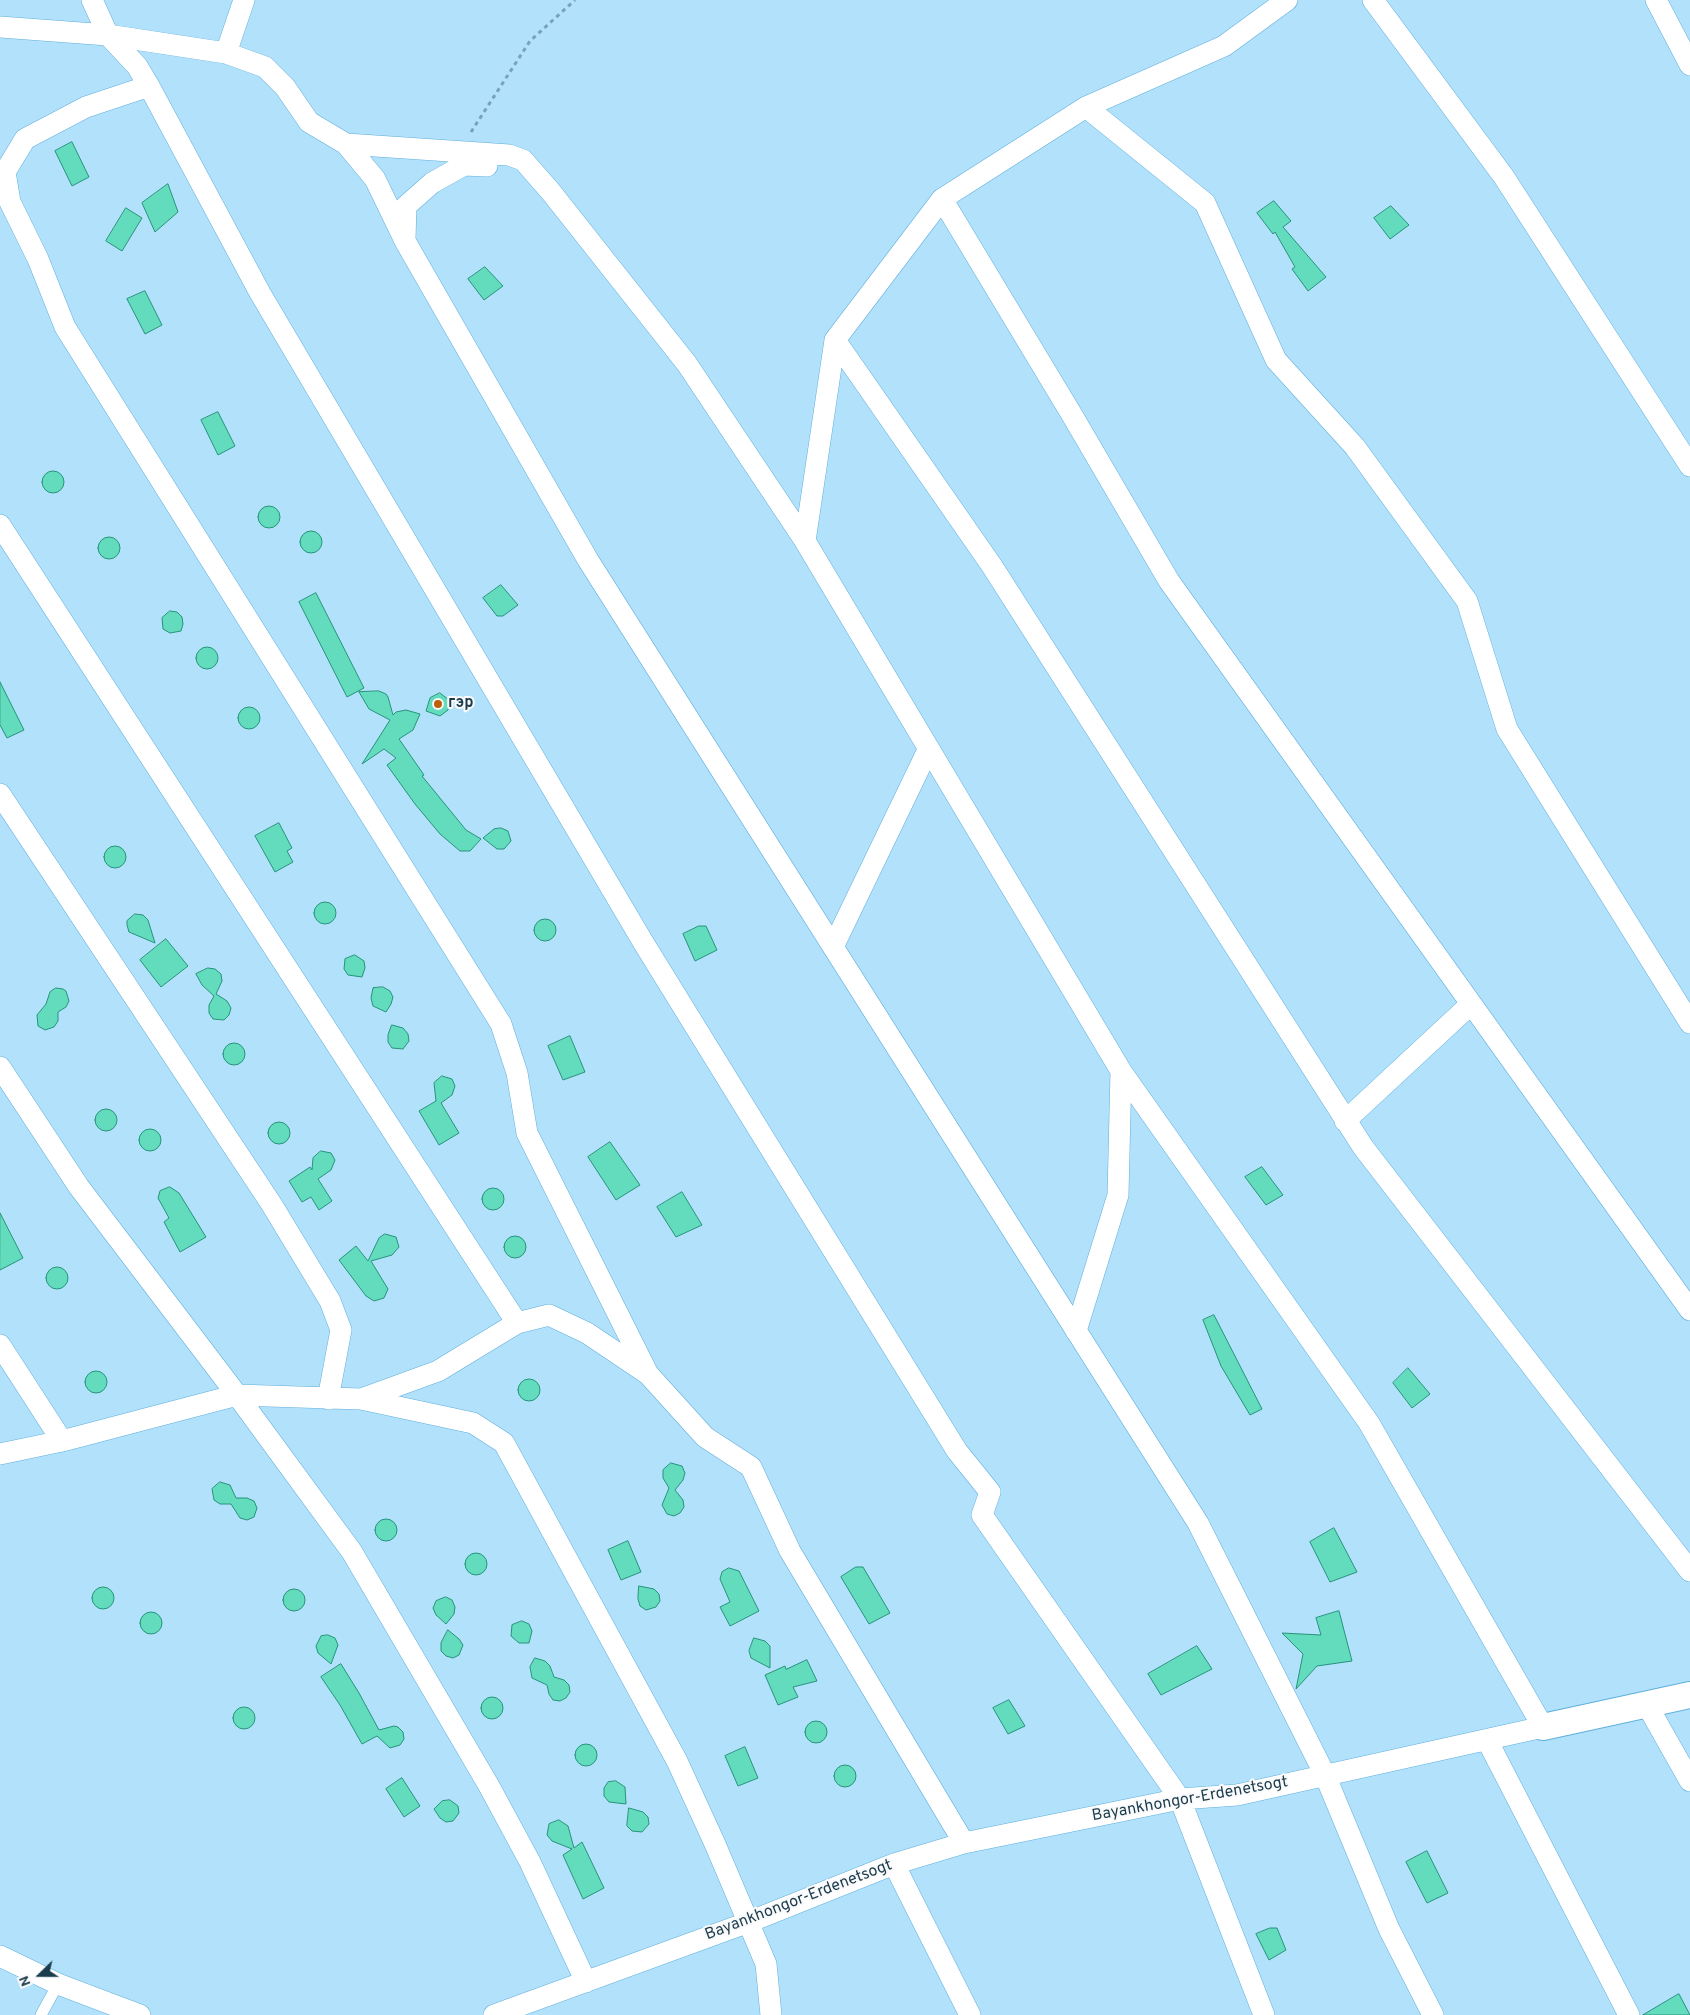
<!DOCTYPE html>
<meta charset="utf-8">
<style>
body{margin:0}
#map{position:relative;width:1690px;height:2015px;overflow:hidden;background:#b2e1fc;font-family:Overpass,sans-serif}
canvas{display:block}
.north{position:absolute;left:15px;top:1950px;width:50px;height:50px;-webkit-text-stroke:4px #fafafa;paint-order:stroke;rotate:248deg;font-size:14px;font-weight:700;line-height:20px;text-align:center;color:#1a3c4e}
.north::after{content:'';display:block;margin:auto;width:18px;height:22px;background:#1a3c4e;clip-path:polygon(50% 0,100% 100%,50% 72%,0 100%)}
</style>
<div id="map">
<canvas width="1690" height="2015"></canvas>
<div class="north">N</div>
</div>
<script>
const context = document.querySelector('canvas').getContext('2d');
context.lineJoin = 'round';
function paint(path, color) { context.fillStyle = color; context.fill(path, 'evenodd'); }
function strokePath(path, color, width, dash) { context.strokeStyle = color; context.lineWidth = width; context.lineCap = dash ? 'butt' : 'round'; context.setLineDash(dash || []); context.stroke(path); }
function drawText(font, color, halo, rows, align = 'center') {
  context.font = font + ' Overpass,sans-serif'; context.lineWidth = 4; context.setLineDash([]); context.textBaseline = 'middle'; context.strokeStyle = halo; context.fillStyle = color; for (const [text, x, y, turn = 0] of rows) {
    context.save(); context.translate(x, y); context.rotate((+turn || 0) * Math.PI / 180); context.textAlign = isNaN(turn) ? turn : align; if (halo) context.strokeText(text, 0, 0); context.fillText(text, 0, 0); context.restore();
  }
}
const building = new Path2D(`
 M72,142L89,177L72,186L55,151Z
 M168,184L178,212L155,232L142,203Z
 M1274,201L1291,221L1283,227L1326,277L1308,291L1292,269L1295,267L1275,232L1273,234L1257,213Z
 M1391,206L1409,225L1390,239L1374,218Z
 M126,208L142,218L122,251L106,241Z
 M485,267L503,286L484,300L468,279Z
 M145,291L162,325L145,334L127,299Z
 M218,412L235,446L218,455L201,420Z
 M42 482a11 11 0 1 1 22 0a11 11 0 1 1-22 0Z
 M258 517a11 11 0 1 1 22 0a11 11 0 1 1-22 0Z
 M300 542a11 11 0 1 1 22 0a11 11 0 1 1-22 0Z
 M98 548a11 11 0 1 1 22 0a11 11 0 1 1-22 0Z
 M501,585L518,605L503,616H497L483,598Z
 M316,593L364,688L347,697L299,602Z
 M170,611L177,612L182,617L183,624L181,631L170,633L163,629L162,618Z
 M196 658a11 11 0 1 1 22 0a11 11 0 1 1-22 0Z
 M0,682L24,730L7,738L0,725Z
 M379,691L386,694L388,697L393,715L396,712L406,710L420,714L413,730L399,739L424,775L422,776L466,830L481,839L470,851H460L440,834L415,804L387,765L396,758L384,749L362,764L390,720L369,709L359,692Z
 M440,693L449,700L448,710L440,716L426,711L430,698Z
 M238 718a11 11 0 1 1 22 0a11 11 0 1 1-22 0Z
 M279,823L292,848L287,851L293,862L275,872L255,836Z
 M501,828L508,831L511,841L504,849H497L483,838L494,829Z
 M104 857a11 11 0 1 1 22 0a11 11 0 1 1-22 0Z
 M314 913a11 11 0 1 1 22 0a11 11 0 1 1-22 0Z
 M135,914L143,915L148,920L155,943L129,932L127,925V921Z
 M534 930a11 11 0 1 1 22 0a11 11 0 1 1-22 0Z
 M699,926H706L717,950L695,961L683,934Z
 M166,939L188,966L161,987L140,960Z
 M355,955L364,961L365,968L362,977L348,975L344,969L345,959Z
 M208,968L215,969L221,974L222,981L216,994L227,1001L231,1008L229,1015L224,1020L213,1019L209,1013V1005L214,996L202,985L196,974Z
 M383,987L390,991L393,997L391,1004L386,1012L373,1006L371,998L373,988Z
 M56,988L63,989L66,991L69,1001L66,1007L58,1012V1021L54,1027L45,1030L38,1026L37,1015L46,1004L50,992Z
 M392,1025L403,1028L408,1034L409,1041L403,1049L392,1048L388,1042V1035Z
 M570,1036L585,1072L563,1080L548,1046Z
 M223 1054a11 11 0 1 1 22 0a11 11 0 1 1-22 0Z
 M442,1076L452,1079L455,1086L452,1095L441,1103L459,1133L439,1145L419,1111L436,1101L434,1083Z
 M95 1120a11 11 0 1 1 22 0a11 11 0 1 1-22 0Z
 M268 1133a11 11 0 1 1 22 0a11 11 0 1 1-22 0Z
 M139 1140a11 11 0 1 1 22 0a11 11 0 1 1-22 0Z
 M610,1142L640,1185L616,1200L588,1157Z
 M321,1151L331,1153L335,1160L331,1170L318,1179L332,1201L319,1210L311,1197L302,1202L289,1181L310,1167L312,1170L313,1158Z
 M1262,1167L1283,1195L1266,1205L1245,1177Z
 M170,1187L179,1193L206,1237L180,1252L164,1222L169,1218L158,1198L160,1191Z
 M482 1199a11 11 0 1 1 22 0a11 11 0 1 1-22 0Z
 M682,1192L702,1225L676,1237L657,1207Z
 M0,1213L23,1258L0,1270Z
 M385,1234L396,1237L399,1247L392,1255L371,1261L388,1289L384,1298L374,1301L366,1296L339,1260L356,1246L368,1261L379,1238Z
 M504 1247a11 11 0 1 1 22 0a11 11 0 1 1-22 0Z
 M46 1278a11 11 0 1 1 22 0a11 11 0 1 1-22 0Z
 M1214,1315L1262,1409L1250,1415L1221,1366L1203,1320Z
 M1408,1368L1430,1394L1412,1408L1393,1383Z
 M85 1382a11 11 0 1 1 22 0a11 11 0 1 1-22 0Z
 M518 1390a11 11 0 1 1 22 0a11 11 0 1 1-22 0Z
 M671,1463L682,1466L685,1473L683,1480L675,1490L683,1500L684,1507L680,1513L674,1516L667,1514L662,1505L669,1488L663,1478V1470Z
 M220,1482L230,1485L236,1498H247L254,1501L257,1508L254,1517L247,1520L240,1518L231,1504H220L214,1500L212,1489Z
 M375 1530a11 11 0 1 1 22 0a11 11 0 1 1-22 0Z
 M1334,1528L1357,1572L1330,1582L1310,1542Z
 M628,1541L641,1572L621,1580L608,1550Z
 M465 1564a11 11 0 1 1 22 0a11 11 0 1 1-22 0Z
 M856,1567H863L890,1613L869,1624L841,1577Z
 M729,1568L739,1571L759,1611L730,1626L720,1607L730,1602L720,1579L722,1572Z
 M639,1586L654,1589L659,1594L660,1601L656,1607L646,1610L640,1606L638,1599Z
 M92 1598a11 11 0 1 1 22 0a11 11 0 1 1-22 0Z
 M283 1600a11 11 0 1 1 22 0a11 11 0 1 1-22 0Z
 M446,1597L452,1600L455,1607L454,1614L446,1624L436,1615L433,1608L436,1601Z
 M1339,1611L1352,1661L1317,1666L1296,1689L1303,1654L1282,1633L1321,1635L1316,1618Z
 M140 1623a11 11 0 1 1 22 0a11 11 0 1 1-22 0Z
 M522,1621L529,1624L532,1631L529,1643H519L511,1636L512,1625Z
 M448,1630L459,1639L463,1645L459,1655L453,1658L446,1656L441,1651V1643Z
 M328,1635L335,1638L338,1645L331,1664L318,1653L316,1646L321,1636Z
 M754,1638L765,1641L770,1646V1668L751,1658L749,1651Z
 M1197,1646L1212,1669L1161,1695L1148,1674Z
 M535,1658L545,1661L550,1666L554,1677L564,1680L569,1685L570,1692L566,1698L560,1701L553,1700L549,1694L547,1685L532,1678L530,1667Z
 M807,1660L817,1681L793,1687L798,1697L778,1705L765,1675L785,1666L786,1669Z
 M341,1664L359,1693L379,1730L394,1726L398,1727L403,1732L404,1739L400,1745L390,1748L377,1736L362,1744L340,1705L321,1677Z
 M481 1708a11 11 0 1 1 22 0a11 11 0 1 1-22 0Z
 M1009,1700L1025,1726L1008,1734L993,1708Z
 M233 1718a11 11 0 1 1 22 0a11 11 0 1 1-22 0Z
 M805 1732a11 11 0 1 1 22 0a11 11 0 1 1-22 0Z
 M575 1755a11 11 0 1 1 22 0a11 11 0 1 1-22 0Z
 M745,1747L758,1778L738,1786L725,1756Z
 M834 1776a11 11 0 1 1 22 0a11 11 0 1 1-22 0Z
 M402,1778L420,1806L404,1817L386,1789Z
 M616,1781L625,1787L626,1804L609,1802L604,1796V1788L608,1782Z
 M450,1800L458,1806L459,1813L453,1821L446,1822L440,1818L434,1809L442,1801Z
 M629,1808L643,1812L648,1817L649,1824L642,1832L632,1831L627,1826Z
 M559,1820L568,1826L574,1848L582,1842L604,1888L583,1899L563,1855L572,1849L552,1841L547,1835L549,1824Z
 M1427,1851L1448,1893L1427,1903L1406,1862Z
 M1270,1928H1277L1286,1950L1269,1960L1256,1934Z
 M1679,1994L1690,2015H1643Z`);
const path = new Path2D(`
 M471,132L530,41L575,0`);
const service = new Path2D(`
 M41,2015L58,1984`);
const minor = new Path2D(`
 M92,0L108,35L137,66L149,86L260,293L643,942L957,1451L990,1492L982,1515L1180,1799L1264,2015
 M1373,0L1504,177L1690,466
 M1656,0L1690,65
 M0,27L108,35L226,53L265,67L285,87L309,122L346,144L509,155L523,160L551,192L687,364L805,541L1121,1071L1369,1423L1543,1727L1237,1795L1180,1799L964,1843L894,1864L749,1922L494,2015
 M226,53L244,0
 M149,86L86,107L25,139L5,172L10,202L38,259L65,327L501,1024L517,1073L527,1133L648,1374
 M1086,107L1205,203L1276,360L1355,447L1467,601L1507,729L1690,1023
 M346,144L375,179L405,241L588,560L1198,1523L1325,1775L1389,1929L1433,2015
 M942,199L1072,415L1169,581L1690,1310
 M405,239L406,206L432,183L464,165L487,166
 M835,340L992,566L1363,1147L1690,1571
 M0,525L517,1323
 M805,541L835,340L942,199L1086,107L1224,46L1287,0
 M0,794L272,1205L330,1301L341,1330L328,1399
 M833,947L928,750
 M0,1067L79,1187L237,1395L352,1552L489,1786L530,1862L586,1982
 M1345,1121L1471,1004
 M1076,1331L1118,1195L1121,1071
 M0,1345L62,1441
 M361,1399L438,1371L517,1323L549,1315L587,1333L648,1374L705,1437L751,1467L790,1551L964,1843
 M0,1454L62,1441L237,1395L361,1399L473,1423L504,1443L677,1761L715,1844L766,1964L771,2015
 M1647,1705L1690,1781
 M1487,1740L1629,2015
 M894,1864L970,2015
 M0,1956L58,1984L140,2015`);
const tertiary = new Path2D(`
 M1543,1727L1690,1695`);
const markers = [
 [438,704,5,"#bc6109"]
];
const poiNames = [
 ["гэр",448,704]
];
const streetNames = [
 ["Bayankhongor-Erdenetsogt",1190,1800,-10],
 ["Bayankhongor-Erdenetsogt",799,1901,-21]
];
paint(building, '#63dbbd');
strokePath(building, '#27937b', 1);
strokePath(service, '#5fafdb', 12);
strokePath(minor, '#5fafdb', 22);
strokePath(tertiary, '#5fafdb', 28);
strokePath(path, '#78a2ba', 3, [4, 4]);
strokePath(service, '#fff', 11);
strokePath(minor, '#fff', 21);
strokePath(tertiary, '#fff', 26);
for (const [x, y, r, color] of markers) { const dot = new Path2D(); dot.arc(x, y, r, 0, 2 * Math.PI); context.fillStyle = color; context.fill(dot); strokePath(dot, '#fafafa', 2); }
drawText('bold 16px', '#1a3c4e', '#fafafa', poiNames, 'left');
drawText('16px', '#1a3c4e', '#fafafa', streetNames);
</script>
